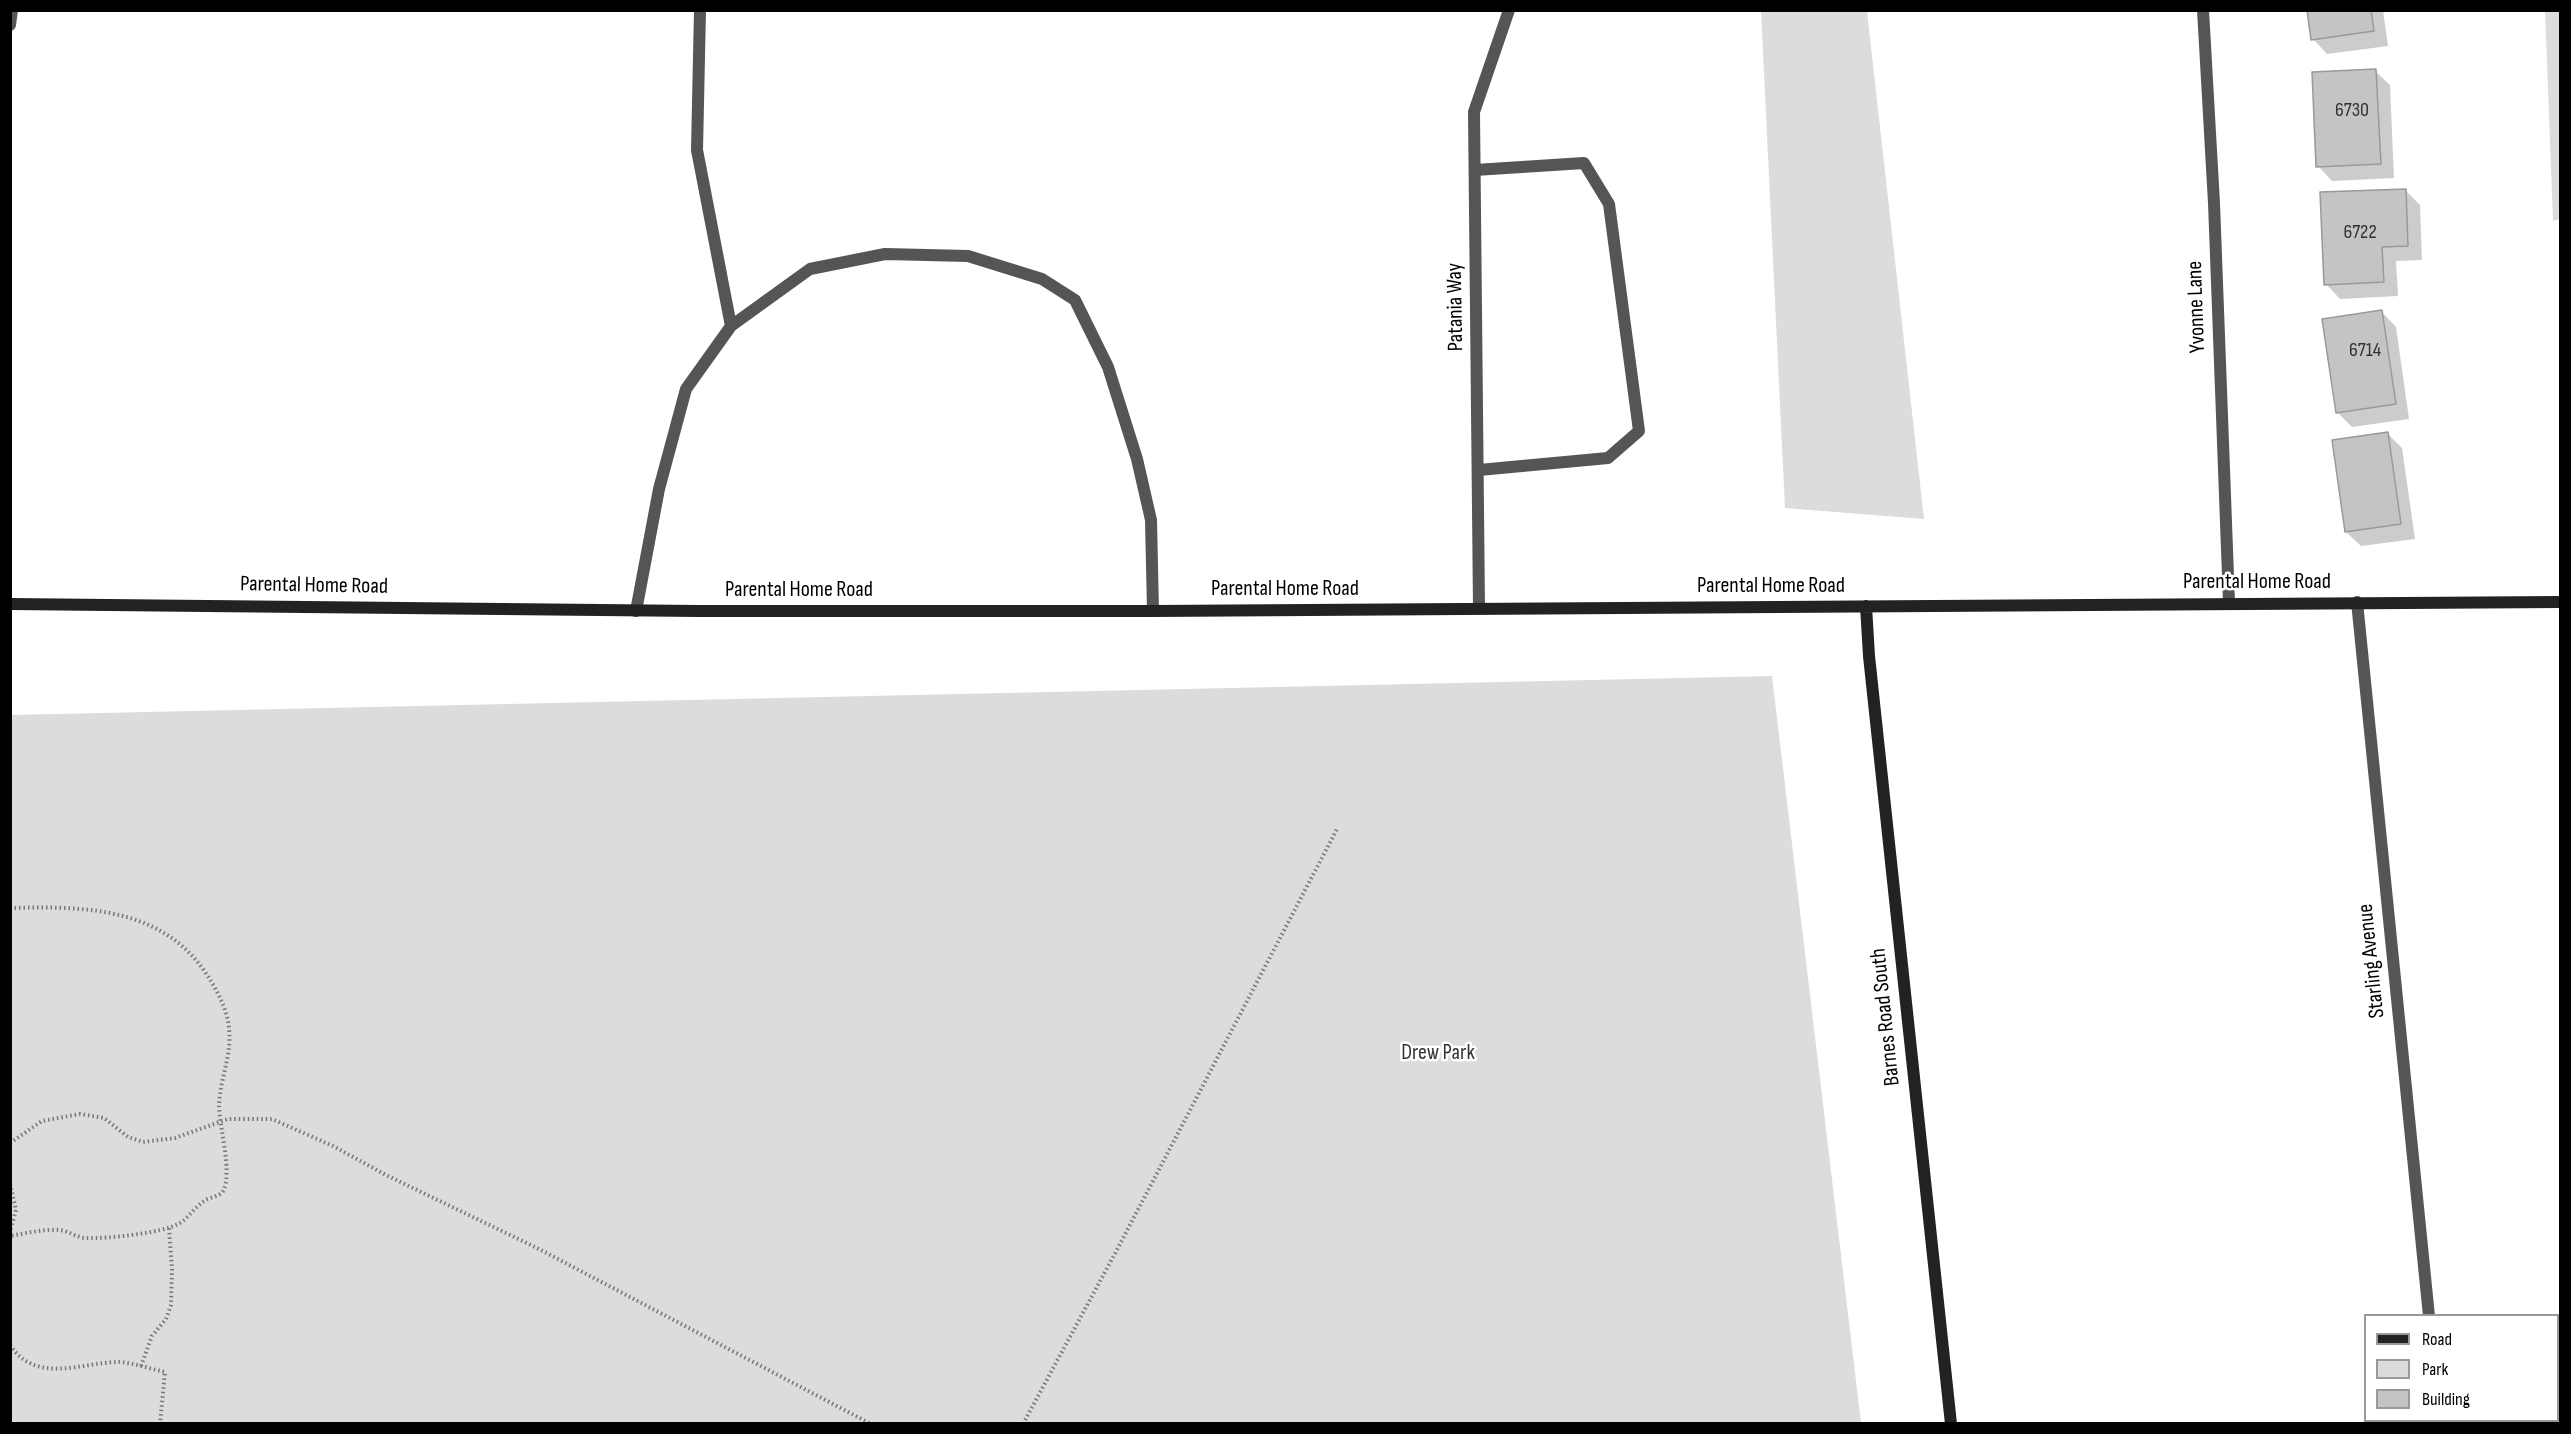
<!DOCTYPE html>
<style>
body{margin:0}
#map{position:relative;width:2571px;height:1434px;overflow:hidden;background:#fff;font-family:"Sofia Sans Condensed",sans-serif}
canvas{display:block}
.frame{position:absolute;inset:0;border:12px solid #000;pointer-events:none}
.legend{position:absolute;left:2364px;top:1314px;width:195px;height:108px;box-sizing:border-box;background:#fff;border:2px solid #999;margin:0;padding:8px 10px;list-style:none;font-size:18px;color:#000}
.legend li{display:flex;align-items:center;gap:12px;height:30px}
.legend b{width:30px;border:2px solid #999}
</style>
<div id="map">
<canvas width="2571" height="1434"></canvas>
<div class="frame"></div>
<ul class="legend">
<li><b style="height:8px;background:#222"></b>Road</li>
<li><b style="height:16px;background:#dcdcdc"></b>Park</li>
<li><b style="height:16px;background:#c4c4c4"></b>Building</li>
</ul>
</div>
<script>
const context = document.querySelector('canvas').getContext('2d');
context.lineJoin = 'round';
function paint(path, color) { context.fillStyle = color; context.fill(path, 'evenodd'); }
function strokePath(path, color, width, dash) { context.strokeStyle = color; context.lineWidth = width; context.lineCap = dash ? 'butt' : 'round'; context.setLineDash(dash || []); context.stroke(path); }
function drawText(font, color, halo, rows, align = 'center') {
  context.font = font + ' "Sofia Sans Condensed",sans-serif'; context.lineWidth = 5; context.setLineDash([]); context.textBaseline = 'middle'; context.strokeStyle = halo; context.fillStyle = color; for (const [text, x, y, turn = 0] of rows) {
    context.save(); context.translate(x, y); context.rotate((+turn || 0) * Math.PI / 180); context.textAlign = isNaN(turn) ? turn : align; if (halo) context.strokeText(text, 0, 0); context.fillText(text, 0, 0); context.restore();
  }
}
const green = new Path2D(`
 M1761,11H1867L1924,519L1785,508Z
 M2545,11H2560V219L2553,221Z
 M1772,676L1861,1423H11V715Z`);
const shadow = new Path2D(`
 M2309,10H2383L2388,46L2327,54L2313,39Z
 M2375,71L2390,85L2394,178L2332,181L2318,166Z
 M2405,190L2420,205L2422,260L2396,261L2398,296L2340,299L2326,284Z
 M2382,312L2396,327L2409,419L2352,427L2337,412Z
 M2388,434L2402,448L2415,539L2361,546L2346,532Z`);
const building = new Path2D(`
 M2307,10H2371L2374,31L2311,40Z
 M2376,69L2381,164L2316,167L2312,72Z
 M2406,189L2408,246L2382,247L2384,282L2324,285L2320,192Z
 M2382,310L2396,404L2336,413L2322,319Z
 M2388,432L2401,524L2345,532L2332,440Z`);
const path = new Path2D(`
 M10,908C86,906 165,907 209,978C218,992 228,1012 229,1029C232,1055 220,1079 219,1105C219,1126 233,1173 223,1191C220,1197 209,1197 204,1201C195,1207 189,1217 180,1223C164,1233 106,1239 86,1238C77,1238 69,1231 60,1230C44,1229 26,1233 10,1236
 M10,1143L42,1121L80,1114L104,1118L128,1137L143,1142L175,1138L228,1119H272L333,1146L386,1175L537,1248L871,1424
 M10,1184L16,1210L10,1232
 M10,1345C36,1385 83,1362 119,1362C134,1363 150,1369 165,1372L160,1424
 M141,1366L152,1336L166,1319L171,1305L172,1270L169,1227
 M976,1424H1001
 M1023,1424L1119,1246L1337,829`);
const lane = new Path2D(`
 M700,10L697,150L731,326
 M10,25L12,10
 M1475,170L1584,163L1609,204L1639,431L1608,458L1479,470
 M636,611L659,489L686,389L731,326L810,269L885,254L968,256L1042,279L1075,300L1108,367L1137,459L1151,520L1153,611`);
const street = new Path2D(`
 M2203,10L2214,203L2229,602
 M2357,602L2429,1316
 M1479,608L1474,112L1509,10
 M2439,1420V1424`);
const secondary = new Path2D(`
 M10,604L698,611H1153L2560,602
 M1866,606L1869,656L1951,1424`);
const numberNames = [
 ["6730",2352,111],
 ["6722",2360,233],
 ["6714",2365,351]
];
const streetNames = [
 ["Patania Way",1456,307,-91],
 ["Yvonne Lane",2197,307,-92],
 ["Parental Home Road",2257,582],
 ["Parental Home Road",314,586,1],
 ["Parental Home Road",1771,586],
 ["Parental Home Road",1285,589],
 ["Parental Home Road",799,590],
 ["Starling Avenue",2372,961,-96],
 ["Barnes Road South",1886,1017,-96]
];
const parkNames = [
 ["Drew Park",1438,1053]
];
paint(green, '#dcdcdc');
paint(shadow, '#0003');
paint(building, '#c4c4c4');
strokePath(building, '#999', 1.5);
strokePath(path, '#777', 4, [1.5, 3]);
strokePath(lane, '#555', 12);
strokePath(street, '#555', 12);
strokePath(secondary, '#222', 12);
drawText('20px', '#313131', null, numberNames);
drawText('22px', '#000', '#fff', streetNames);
drawText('22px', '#333', '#fff', parkNames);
</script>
